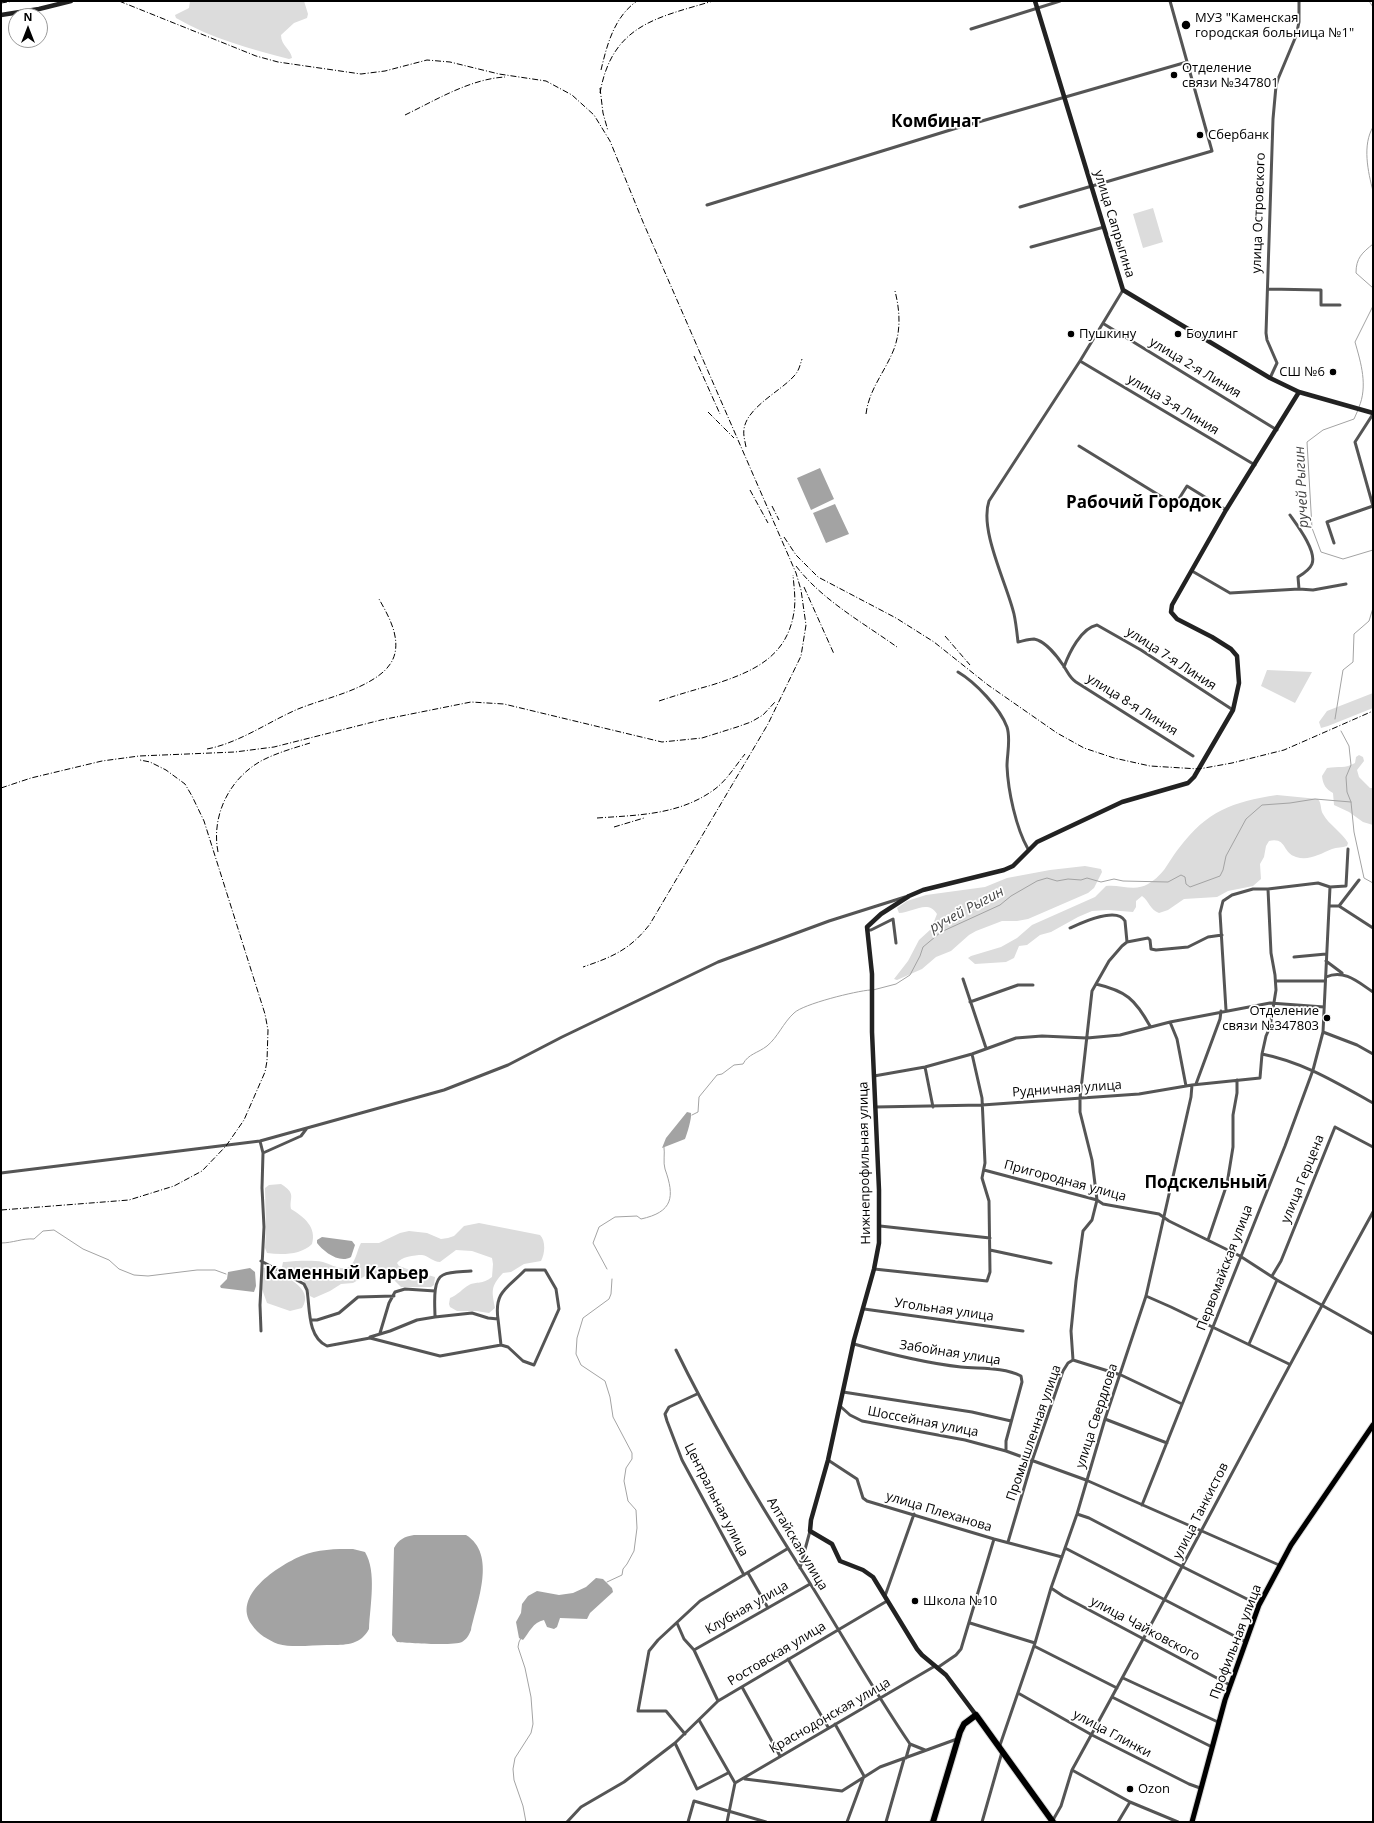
<!DOCTYPE html>
<meta charset="utf-8">
<style>
body{margin:0}
#map{position:relative;width:1374px;height:1823px;overflow:hidden;background:#fff;font-family:"Open Sans",sans-serif}
canvas{display:block}
.frame{position:absolute;inset:0;border:2px solid #000;pointer-events:none}
.north{position:absolute;left:8px;top:8px;width:40px;height:40px;box-sizing:border-box;background:#fff;border:1px solid #999;border-radius:50%;rotate:0deg;font-size:11px;font-weight:700;line-height:16px;text-align:center;color:#000}
.north::after{content:'';display:block;margin:auto;width:14px;height:18px;background:#000;clip-path:polygon(50% 0,100% 100%,50% 72%,0 100%)}
</style>
<div id="map">
<canvas width="1374" height="1823"></canvas>
<div class="frame"></div>
<div class="north">N</div>
</div>
<script>
const context = document.querySelector('canvas').getContext('2d');
context.lineJoin = 'round';
function paint(path, color) { context.fillStyle = color; context.fill(path, 'evenodd'); }
function strokePath(path, color, width, dash) { context.strokeStyle = color; context.lineWidth = width; context.lineCap = dash ? 'butt' : 'round'; context.setLineDash(dash || []); context.stroke(path); }
function drawText(font, color, halo, rows, align = 'center') {
  context.font = font + ' "Open Sans",sans-serif'; context.lineWidth = 3.5; context.setLineDash([]); context.textBaseline = 'middle'; context.strokeStyle = halo; context.fillStyle = color; for (const [text, x, y, turn = 0] of rows) {
    context.save(); context.translate(x, y); context.rotate((+turn || 0) * Math.PI / 180); context.textAlign = isNaN(turn) ? turn : align; if (halo) context.strokeText(text, 0, 0); context.fillText(text, 0, 0); context.restore();
  }
}
const green = new Path2D(`
 M190,1H304L308,14L307,18L294,23L281,35C281,46 291,49 292,58L289,59C251,49 210,38 176,18L175,15L189,8Z
 M1153,208L1163,242L1143,248L1133,214Z
 M1267,670L1312,672L1295,703L1261,686Z
 M1373,693V708L1328,726L1321,728L1319,722L1327,711Z
 M1359,755L1363,757L1364,761L1357,770L1359,777L1370,788H1373V825L1363,822L1349,812L1334,805L1333,793C1326,789 1323,785 1322,776L1327,768C1339,766 1345,769 1355,763L1356,757Z
 M1277,795L1318,799C1322,804 1320,809 1323,814C1329,825 1342,832 1348,843L1347,846C1342,848 1337,847 1332,849C1320,854 1309,861 1296,857C1282,853 1287,837 1269,841L1266,846L1264,857L1260,864L1261,879L1253,886L1228,891L1217,897L1184,899L1168,910L1159,913C1150,910 1149,901 1142,896L1136,901V907L1133,912L1108,910L1092,911L1078,917L1051,932L1040,935L1027,945L1019,946L1014,958L1006,962L975,964L968,958L971,956L1001,947L1017,938L1032,925L1095,897L1106,886C1119,884 1135,892 1148,884C1166,873 1167,863 1179,848C1207,811 1232,802 1277,795Z
 M1085,866L1101,869L1102,872L1094,888L1088,893L1028,919L1017,921H1002L976,931L969,935L951,951L936,957L922,969L897,980L894,979L908,961L919,940L931,929L937,914C928,899 912,913 899,913L897,908L907,901L926,895L985,887L1007,878L1050,870Z
 M281,1184C297,1194 289,1197 291,1209C304,1217 317,1227 312,1244C301,1255 282,1255 267,1253L265,1248L266,1230L265,1188L269,1185Z
 M479,1223L540,1235C546,1241 545,1254 541,1261L524,1264L511,1272L503,1273C490,1287 492,1291 495,1308L489,1313L476,1311H457L450,1307L449,1304L450,1298C458,1295 462,1289 469,1285C477,1281 482,1285 492,1277L493,1264L492,1258L472,1251L456,1250L440,1262C433,1262 429,1256 422,1255C414,1255 401,1257 397,1263L399,1266L410,1270L435,1277L434,1285L431,1287H401L390,1276H365L353,1283L341,1284L330,1291L314,1298L310,1296C303,1269 294,1282 282,1267L283,1262H285C297,1261 311,1260 323,1262C330,1264 343,1272 350,1266C356,1261 357,1250 361,1243H379L400,1233L409,1231L427,1233L441,1239L448,1238L454,1236L464,1226Z
 M268,1267C281,1275 316,1287 302,1308L290,1311L267,1303L262,1289L263,1268Z`);
const water = new Path2D(`
 M820,468L834,499L811,510L797,478Z
 M835,504L849,534L826,543L813,513Z
 M687,1112L691,1113C692,1118 687,1134 685,1139L662,1148L666,1138Z
 M322,1237L352,1241L355,1245L351,1257C339,1264 323,1251 317,1243V1240Z
 M250,1268L255,1272L256,1286L254,1292L221,1288L220,1286L227,1279L228,1272Z
 M414,1535H466C497,1554 477,1602 471,1630C469,1635 467,1639 462,1642C454,1646 408,1643 397,1642L392,1635L394,1548C399,1539 404,1537 414,1535Z
 M353,1549L365,1552C377,1572 370,1605 369,1629C360,1646 344,1645 327,1645C312,1645 293,1648 278,1644C268,1640 258,1634 252,1625C231,1596 278,1566 301,1556C317,1549 336,1549 353,1549Z
 M596,1578L603,1579L612,1588L613,1592L590,1613L587,1619L560,1618L557,1627L554,1629L547,1627L544,1620C533,1622 529,1633 523,1640L519,1638L516,1622L521,1613L522,1604L528,1596L537,1591L559,1595L573,1593L586,1587Z`);
const stream = new Path2D(`
 M1369,1L1373,7
 M1373,127C1362,145 1368,172 1373,191
 M1373,244C1362,253 1356,258 1356,273L1373,288
 M1359,407C1368,386 1361,363 1355,342L1373,306
 M1358,410L1354,419L1323,430L1307,442L1312,528L1321,552L1343,559L1373,550
 M1335,719L1343,670L1353,662L1354,634L1369,621L1373,608
 M1341,731L1349,746L1351,765L1346,777L1347,792L1351,802L1354,832L1364,878L1373,883
 M873,990L896,984L910,975L920,956L923,947L941,932L1000,905L1011,896L1037,881L1047,878L1057,881L1068,879L1081,880L1087,878L1101,882L1114,879L1123,881L1168,882L1181,875L1185,877L1186,884L1190,887L1220,876L1223,870L1226,856L1246,819L1262,805L1290,803L1315,799L1351,802
 M692,1115L698,1112L699,1097L717,1075L722,1074L734,1065L743,1064C748,1054 758,1053 767,1046C778,1037 783,1023 794,1013C803,1004 856,991 870,990
 M1,1243C13,1243 23,1238 34,1239L43,1231L54,1230L83,1249L109,1260L119,1269L134,1275L148,1276L197,1270H215L226,1274
 M607,1269L593,1243L599,1227L615,1217L637,1216L641,1219C673,1212 675,1197 665,1169C663,1163 665,1153 664,1147
 M607,1582L622,1575L623,1569L627,1564L634,1551L637,1528L636,1510L628,1501L624,1481L626,1468L632,1459V1453L613,1417L610,1397L605,1381L581,1365L576,1354L577,1338L583,1318L609,1299L611,1294L612,1279
 M521,1638L519,1642L518,1647L525,1668L531,1697L533,1724L531,1733L515,1758L513,1769L514,1780L523,1806L526,1822`);
const streetTunnel = new Path2D(`
 M960,127L968,125`);
const street = new Path2D(`
 M971,29L1060,1
 M968,125L1187,62
 M707,205L960,127
 M1020,207L1212,151L1170,1
 M1031,247L1104,227
 M1268,289L1321,290V305H1340
 M1123,290L1080,361L989,501C979,530 1007,584 1014,614C1016,623 1017,633 1018,642C1023,641 1029,639 1034,639C1045,641 1057,656 1063,665C1068,672 1069,677 1076,682L1193,756
 M1104,324L1277,430
 M1080,361L1255,465
 M1270,378L1277,363L1267,340L1266,333L1273,119L1276,86L1278,79L1296,36L1299,22V1
 M1079,446L1175,505L1187,486L1226,510
 M1373,506L1355,442L1373,414
 M1290,515C1297,525 1317,551 1312,564C1310,569 1303,574 1298,577L1299,589
 M1334,543L1327,522L1373,506
 M1192,571L1230,593L1299,589L1313,590L1346,584
 M1064,667C1069,653 1081,628 1097,625L1141,650L1233,710
 M958,672C975,682 1000,708 1007,727C1011,739 1007,754 1007,766C1008,791 1016,828 1028,849
 M1329,906H1339L1373,928
 M1339,906L1359,880
 M1070,928C1081,923 1117,906 1125,921L1127,942
 M867,930H871L893,919L896,943
 M1294,957L1326,954
 M1326,961L1342,973
 M1326,977C1344,969 1358,982 1373,992
 M963,979L986,1048
 M1276,981H1325
 M1096,984C1126,991 1135,999 1150,1026
 M970,1002L1018,985H1033
 M1226,1010L1220,913L1223,901L1232,895L1253,889H1268L1318,883L1330,887L1346,886L1348,849
 M1170,1022L1177,1039L1186,1086
 M1323,1032L1357,1045L1373,1054
 M1262,1054C1303,1062 1337,1083 1373,1103
 M925,1067L933,1107
 M874,1076L925,1067L972,1054L1016,1038L1042,1036L1087,1038L1120,1035L1170,1022L1270,1003L1324,1007
 M1196,1084L1220,1019L1221,1011
 M875,1107L982,1105L1139,1094L1192,1085L1260,1078L1262,1054L1266,1036L1270,1027L1276,990L1275,975L1271,953L1268,889
 M260,1141L263,1153L262,1188L264,1227L260,1305L261,1331
 M263,1153L301,1136L307,1128
 M984,1170L1097,1200L1103,1204L1159,1214L1169,1221L1240,1256L1277,1280L1373,1334
 M1,1173L260,1141L444,1090L508,1065L562,1037L718,962L829,921L905,897
 M880,1226L990,1238
 M1208,1240L1227,1184L1233,1147V1115L1237,1093V1080
 M990,1250L1051,1263
 M261,1261L304,1284L307,1290C310,1307 307,1337 327,1346L370,1338L440,1356L501,1345L508,1347L523,1361L534,1365L559,1309L556,1289L545,1270H525C508,1288 494,1291 498,1319
 M874,1269L987,1281L990,1272L989,1201L982,1178L985,1163L982,1098L972,1054
 M1272,1276L1281,1261L1335,1127L1373,1147
 M1146,1296L1171,1307L1289,1364
 M864,1309L1023,1331
 M435,1317C435,1306 432,1280 443,1275C451,1271 463,1272 471,1271
 M311,1320H317L339,1313L358,1297L394,1296
 M380,1333L389,1303L395,1292L405,1289L435,1291
 M370,1337L390,1331L417,1320L435,1317L472,1313L488,1318L498,1319L501,1345
 M854,1344C889,1354 924,1363 961,1367C980,1369 1003,1367 1021,1376L1022,1382L1006,1441V1451
 M1249,1344L1277,1280
 M676,1350C713,1426 756,1498 801,1569C838,1627 871,1687 910,1744
 M1073,1360L1121,1375L1182,1404
 M843,1392L972,1412L1011,1421
 M697,1394L669,1407L665,1414L667,1421L682,1460L744,1575
 M840,1406L850,1415L862,1421L965,1440L1006,1451L1086,1480L1279,1565
 M1105,1419L1167,1443
 M828,1460L857,1479L863,1498L867,1501L994,1539L1062,1557
 M1142,1505L1285,1146L1313,1070L1323,1032L1330,887
 M1077,1514L1089,1518L1183,1567L1259,1605
 M1008,1542L1032,1461L1063,1371L1068,1363L1073,1360L1071,1331L1076,1281L1083,1231L1092,1220L1097,1200L1092,1160L1080,1112V1098L1092,991L1109,961L1122,946L1127,942L1148,938L1150,940L1151,949L1156,950L1188,947L1208,937L1222,935
 M1065,1548L1246,1642
 M800,1568L810,1531
 M748,1573L768,1608
 M1051,1588L1063,1596L1230,1685
 M885,1596L914,1514
 M677,1623L684,1639L694,1650L718,1701
 M970,1623L1035,1643
 M1034,1646L1117,1688
 M694,1650L810,1584
 M788,1659L828,1727
 M937,1668L956,1655L961,1649L994,1539
 M1123,1678L1218,1722
 M742,1687L780,1756
 M1018,1693L1092,1735L1189,1784L1200,1788
 M1112,1697L1212,1747
 M699,1720L735,1783L727,1822
 M835,1724L864,1776L847,1822
 M685,1734L666,1711H638L649,1651L658,1640L700,1601L787,1549
 M675,1743L697,1789L728,1773
 M910,1744L925,1750
 M999,1748L1035,1643L1051,1588L1077,1514L1105,1419L1146,1296L1191,1097L1192,1085
 M906,1758L910,1744
 M1072,1770L1130,1802L1178,1822
 M745,1779L842,1791L880,1767L957,1739
 M735,1783L935,1666
 M1053,1820L1061,1806L1072,1770C1174,1585 1271,1397 1373,1212
 M567,1822L581,1807L624,1782L675,1743L718,1701L887,1601
 M688,1822L694,1801L766,1822
 M886,1822L904,1759
 M982,1822L1002,1752
 M1118,1822L1130,1802`);
const secondary = new Path2D(`
 M1035,1L1123,290L1270,378L1299,392L1373,413
 M1,15L39,9L71,1
 M976,1715L946,1675L922,1655L917,1649L873,1577L863,1570L840,1561L832,1544L810,1531L811,1520L828,1460L854,1340L874,1269L879,1243V1190L872,1032V974L867,927L881,914L909,896L923,890L1004,870L1013,866L1037,842L1122,802L1188,783L1194,777L1233,710L1239,683L1237,656L1231,649L1212,637L1177,619L1171,612L1172,605L1226,510L1299,392`);
const primary = new Path2D(`
 M1192,1822L1225,1700L1259,1605L1291,1545L1373,1425`);
const highway = new Path2D(`
 M933,1822L960,1732L964,1724L976,1715L1053,1822`);
const rail = new Path2D(`
 M119,1L256,56L278,62L361,74L385,71L427,60L450,62L499,74L546,81L572,95L594,115L610,141L643,222L796,573L801,590L806,625L801,656L768,724L650,924C630,950 612,957 583,967
 M1,3L14,1
 M601,70C607,45 614,17 637,1
 M600,88L603,113L608,131
 M600,93C612,25 656,18 713,1
 M405,115C436,100 470,79 505,77
 M694,356L720,414
 M708,412L734,438
 M866,414C869,389 885,372 894,349C901,330 900,311 895,291
 M746,447C745,441 743,435 744,429C747,407 781,391 794,376C799,371 800,365 802,359
 M750,490L768,523
 M772,506L779,520
 M784,537L796,555L818,577L896,618L934,642L988,685L1057,733L1084,748L1114,758L1150,766L1199,769L1232,763L1284,750L1373,711
 M796,566C822,600 862,622 897,647
 M804,587L834,654
 M945,636L970,665
 M659,701C677,695 694,690 712,685C752,672 787,658 794,612C796,600 794,587 793,575
 M207,749C239,743 268,722 298,709C323,699 349,694 372,680C382,674 392,666 395,653C399,634 388,615 379,599
 M1,788L31,778L102,761L139,756L235,752L274,747L381,720L471,702L504,704L662,742L702,738L737,727L751,722L763,715L775,702
 M597,818C639,815 680,815 715,789C727,780 736,765 745,754
 M614,827L644,818
 M218,852C211,816 229,779 261,761C276,753 294,748 310,743
 M1,1210L129,1200L174,1186L202,1171L226,1146L244,1120L265,1072L267,1061L268,1030L265,1014L204,821L192,796L185,784L166,770L150,762L140,760`);
const markers = [
 [1186,25,5,"#000"],
 [1174,75,4,"#000"],
 [1200,135,4,"#000"],
 [1071,334,4,"#000"],
 [1178,334,4,"#000"],
 [1333,372,4,"#000"],
 [1327,1018,4,"#000"],
 [915,1601,4,"#000"],
 [1130,1789,4,"#000"]
];
const poiNames = [
 ["МУЗ \"Каменская",1195,18],
 ["городская больница №1\"",1195,33],
 ["Отделение",1182,68],
 ["связи №347801",1182,83],
 ["Сбербанк",1208,135],
 ["Пушкину",1079,334],
 ["Боулинг",1186,334],
 ["СШ №6",1325,372,"right"],
 ["Отделение",1319,1011,"right"],
 ["связи №347803",1319,1026,"right"],
 ["Школа №10",923,1601],
 ["Ozon",1138,1789]
];
const streetNames = [
 ["улица Островского",1259,213,-88],
 ["улица Сапрыгина",1114,224,73],
 ["улица 2-я Линия",1195,368,31],
 ["улица 3-я Линия",1173,405,31],
 ["улица 7-я Линия",1171,659,33],
 ["улица 8-я Линия",1132,705,32],
 ["Рудничная улица",1067,1089,-4],
 ["Нижнепрофильная улица",865,1163,-91],
 ["улица Герцена",1303,1179,-68],
 ["Пригородная улица",1065,1181,15],
 ["Первомайская улица",1225,1268,-69],
 ["Угольная улица",944,1310,8],
 ["Забойная улица",950,1353,9],
 ["улица Свердлова",1097,1416,-72],
 ["Шоссейная улица",923,1422,11],
 ["Промышленная улица",1034,1433,-71],
 ["Центральная улица",716,1500,63],
 ["улица Танкистов",1201,1511,-63],
 ["улица Плеханова",939,1512,17],
 ["Алтайская улица",797,1544,59],
 ["Клубная улица",747,1608,-30],
 ["улица Чайковского",1145,1629,28],
 ["Профильная улица",1236,1642,-69],
 ["Ростовская улица",777,1654,-31],
 ["Краснодонская улица",830,1716,-30],
 ["улица Глинки",1112,1734,28]
];
const waterNames = [
 ["ручей Рыгин",1302,487,-93],
 ["ручей Рыгин",967,910,-28]
];
const districtNames = [
 ["Комбинат",936,122],
 ["Рабочий Городок",1144,503],
 ["Подскельный",1206,1183],
 ["Каменный Карьер",347,1274]
];
paint(green, '#dcdcdc');
paint(water, '#a3a3a3');
strokePath(stream, '#a3a3a3', 1);
strokePath(streetTunnel, '#d9d9d9', 3, [3, 1.5]);
strokePath(primary, '#dbdbdb', 7);
strokePath(highway, '#dbdbdb', 8);
strokePath(street, '#555', 3);
strokePath(secondary, '#222', 4.5);
strokePath(primary, '#000', 5);
strokePath(highway, '#000', 6);
strokePath(rail, '#000', 1, [6, 2, 1, 2]);
for (const [x, y, r, color] of markers) { const dot = new Path2D(); dot.arc(x, y, r, 0, 2 * Math.PI); context.fillStyle = color; context.fill(dot); strokePath(dot, '#fff', 1.5); }
drawText('13px', '#000', '#fff', poiNames, 'left');
drawText('13px', '#000', '#fff', streetNames);
drawText('italic 14px', '#444', '#fff', waterNames);
drawText('bold 17px', '#000', '#fff', districtNames);
</script>
